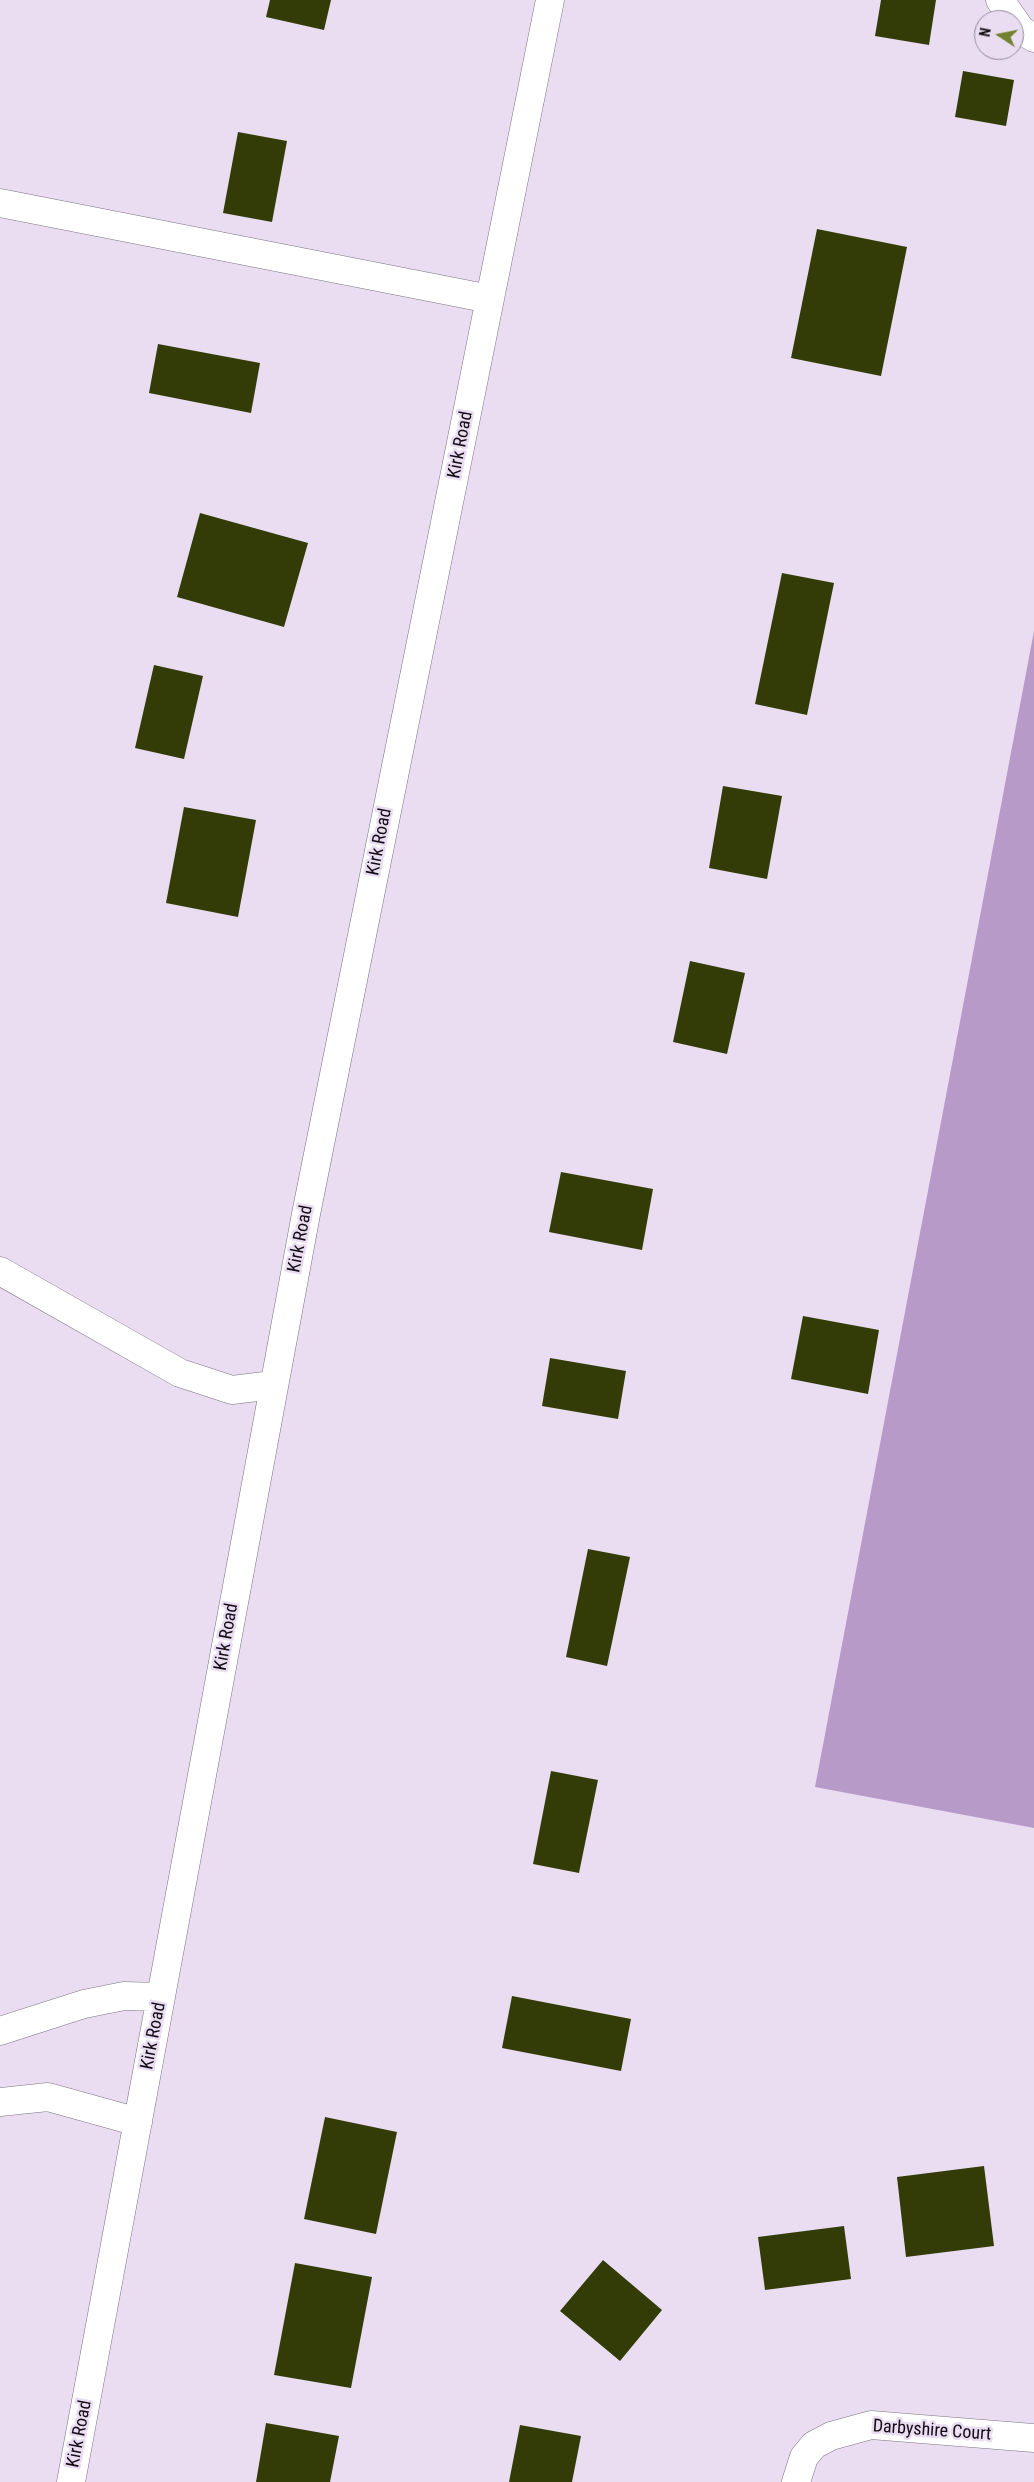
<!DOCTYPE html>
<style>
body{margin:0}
#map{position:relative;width:1034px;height:2482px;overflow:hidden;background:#eaddf2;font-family:"Roboto Condensed",sans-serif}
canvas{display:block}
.north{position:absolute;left:974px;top:10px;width:50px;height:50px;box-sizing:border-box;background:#eaddf2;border:1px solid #938999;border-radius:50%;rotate:281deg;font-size:14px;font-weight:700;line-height:20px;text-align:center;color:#110c13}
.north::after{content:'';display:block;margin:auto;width:18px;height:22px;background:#72812f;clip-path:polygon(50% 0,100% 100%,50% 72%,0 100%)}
</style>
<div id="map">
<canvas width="1034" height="2482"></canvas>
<div class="north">N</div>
</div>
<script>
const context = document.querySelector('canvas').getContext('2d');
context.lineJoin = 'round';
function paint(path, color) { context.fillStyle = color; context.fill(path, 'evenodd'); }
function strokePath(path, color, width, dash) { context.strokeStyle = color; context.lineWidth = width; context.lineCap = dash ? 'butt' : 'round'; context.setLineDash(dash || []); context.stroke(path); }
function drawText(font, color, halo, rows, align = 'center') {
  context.font = font + ' "Roboto Condensed",sans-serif'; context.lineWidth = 5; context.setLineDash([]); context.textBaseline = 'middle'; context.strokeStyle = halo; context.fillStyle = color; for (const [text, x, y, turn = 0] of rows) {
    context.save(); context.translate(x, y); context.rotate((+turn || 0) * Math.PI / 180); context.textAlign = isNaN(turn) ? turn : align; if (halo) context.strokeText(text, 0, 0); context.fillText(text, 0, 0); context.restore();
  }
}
const forest = new Path2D(`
 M1034,631V1828L815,1787Z`);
const building = new Path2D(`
 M270,0H331L324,30L266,17Z
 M881,0H936L929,45L875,36Z
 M963,71L1014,80L1006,126L955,117Z
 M238,132L287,141L272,222L223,213Z
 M817,229L907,247L881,376L791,358Z
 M158,344L260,363L251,413L149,393Z
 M200,513L308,543L284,627L177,597Z
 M782,573L834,583L807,715L755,704Z
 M154,665L203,676L184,759L135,748Z
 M723,786L782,796L767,879L709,868Z
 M184,807L256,820L238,917L166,903Z
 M690,961L745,973L727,1054L673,1042Z
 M561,1172L653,1189L642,1250L549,1232Z
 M803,1316L879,1330L868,1394L791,1379Z
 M550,1358L626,1371L618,1419L542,1406Z
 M588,1549L630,1557L607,1666L566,1657Z
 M551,1771L598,1780L579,1873L533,1864Z
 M512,1996L631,2019L621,2071L502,2048Z
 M325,2117L397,2132L376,2234L304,2219Z
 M984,2166L994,2246L906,2257L897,2177Z
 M844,2226L851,2279L765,2290L758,2237Z
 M603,2260L662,2310L620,2361L560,2311Z
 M295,2263L372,2277L351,2388L274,2375Z
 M266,2423L339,2436L330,2482H256Z
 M520,2425L581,2436L572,2482H509Z`);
const minor = new Path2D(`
 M1000,0L1021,30L1034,38
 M0,203L490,299
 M0,1271L180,1373L232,1390L273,1385
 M0,2031L84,2004L124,1996L161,1997
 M0,2102L48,2097L138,2122
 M71,2482L306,1214L550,0
 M796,2482L804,2457L814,2445L831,2436L871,2425L1034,2438`);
const streetNames = [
 ["Kirk Road",461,445,-79],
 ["Kirk Road",380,842,-79],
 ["Kirk Road",301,1239,-79],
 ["Kirk Road",227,1637,-80],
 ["Kirk Road",154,2036,-79],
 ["Darbyshire Court",932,2431,4],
 ["Kirk Road",80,2434,-79]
];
paint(forest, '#b79ac8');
paint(building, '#333c07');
strokePath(minor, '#7d7284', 29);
strokePath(minor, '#fff', 28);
drawText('18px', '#110c13', '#eaddf2', streetNames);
</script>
